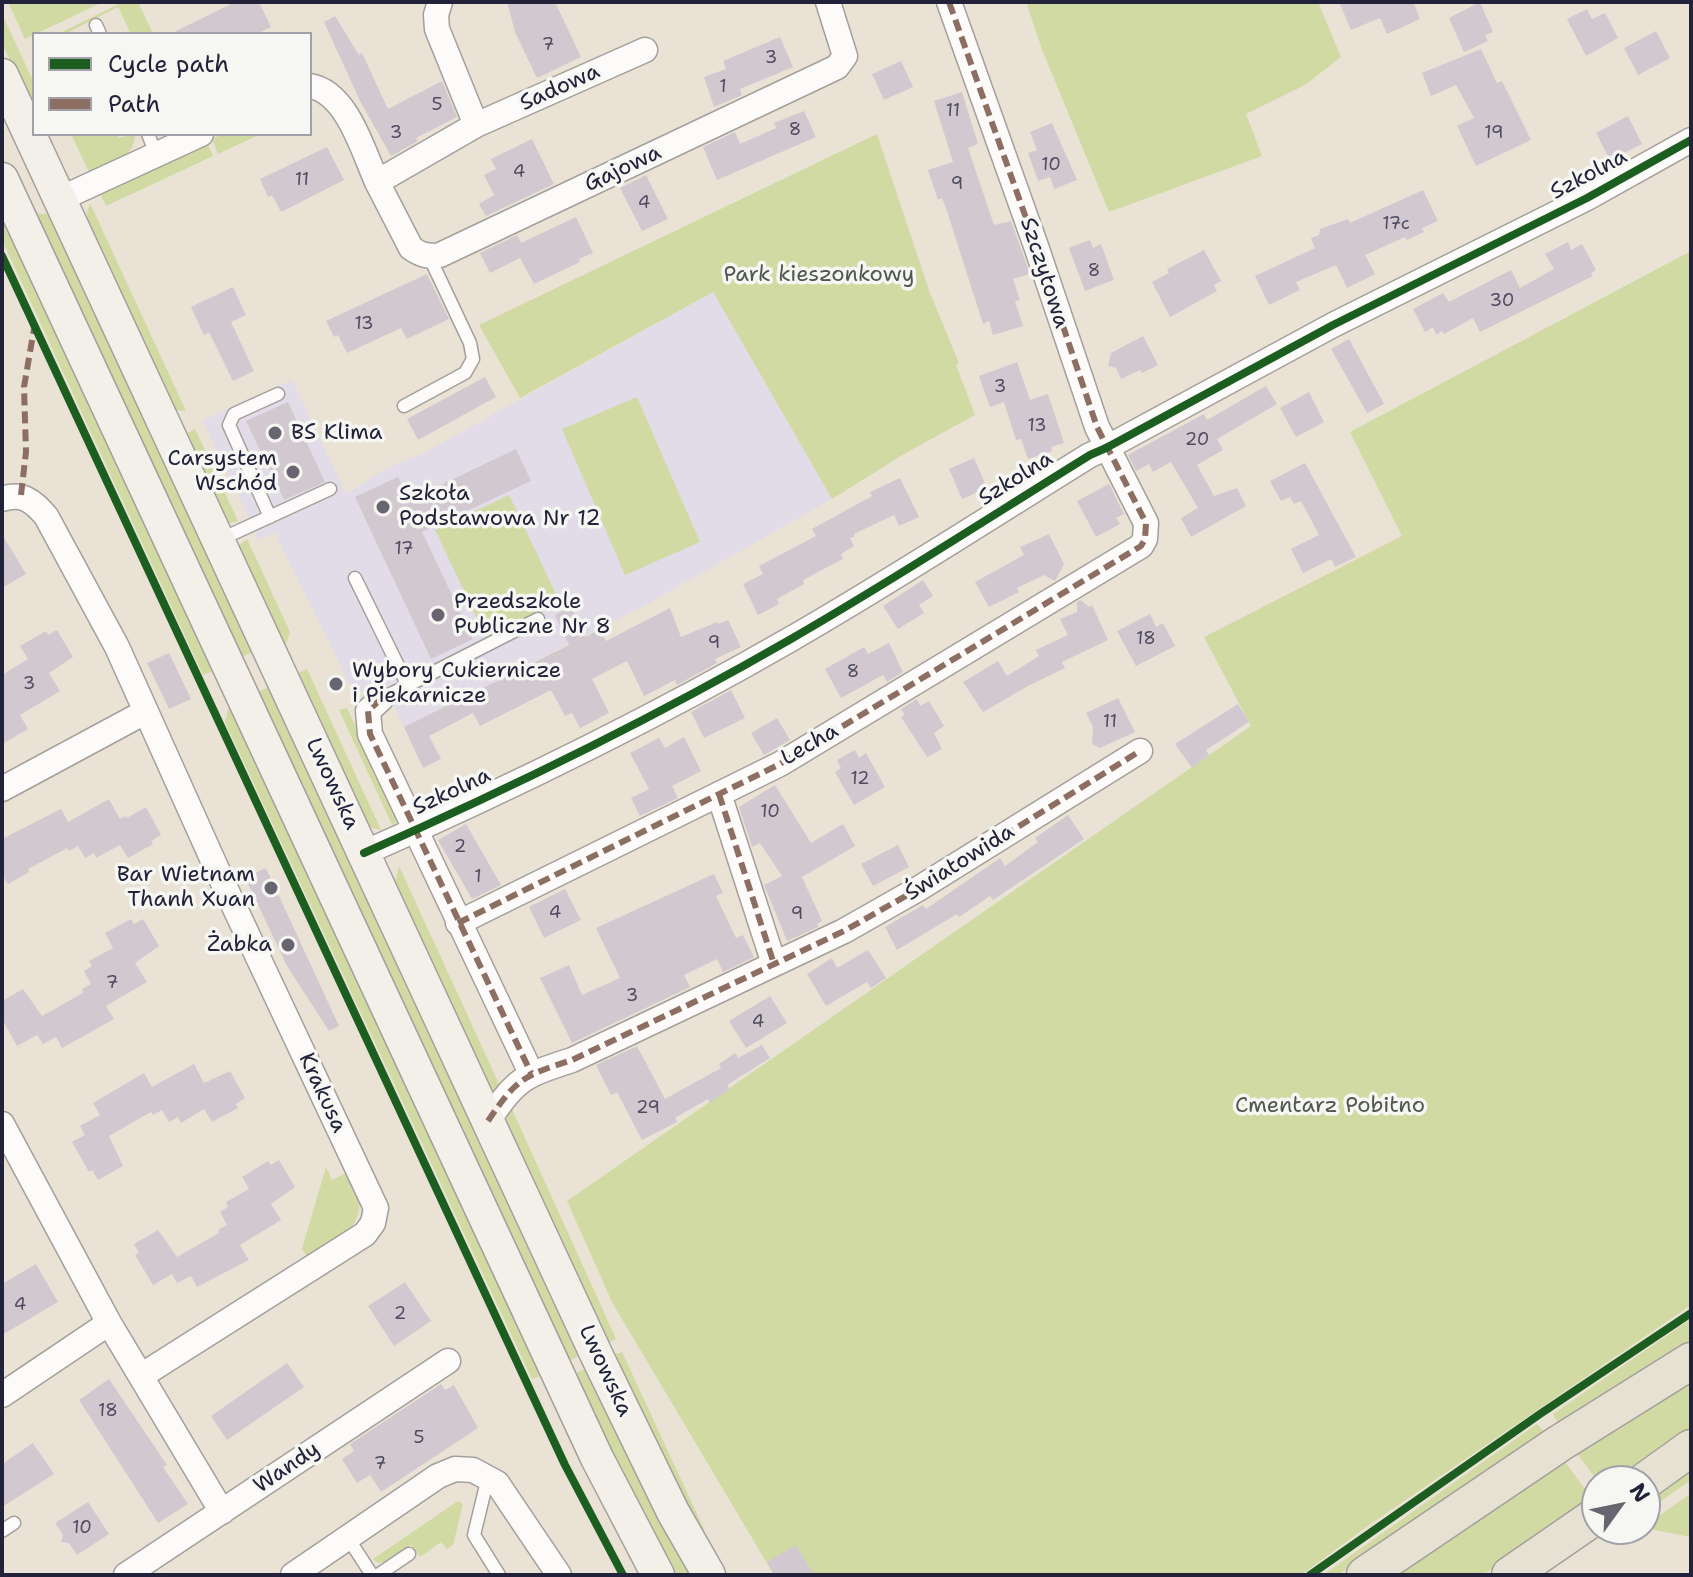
<!DOCTYPE html>
<meta charset="utf-8">
<style>
body{margin:0}
#map{position:relative;width:1693px;height:1577px;overflow:hidden;background:#eae2d5;font-family:"Shantell Sans",sans-serif}
canvas{display:block}
.frame{position:absolute;inset:0;border:4px solid #22223b;pointer-events:none}
.legend{position:absolute;left:32px;top:32px;width:280px;height:104px;box-sizing:border-box;background:#f6f6f2;border:2px solid #a1a1a9;margin:0;padding:10px 14px;list-style:none;font-size:24px;color:#22223b}
.legend li{display:flex;align-items:center;gap:16px;height:40px}
.legend b{width:40px;border:2px solid #a1a1a9}
.north{position:absolute;left:1581px;top:1465px;width:80px;height:80px;box-sizing:border-box;background:#f6f6f2;border:2px solid #a1a1a9;border-radius:50%;rotate:57deg;font-size:22px;font-weight:700;line-height:32px;text-align:center;color:#22223b}
.north::after{content:'';display:block;margin:auto;width:28px;height:36px;background:#686571;clip-path:polygon(50% 0,100% 100%,50% 72%,0 100%)}
</style>
<div id="map">
<canvas width="1693" height="1577"></canvas>
<div class="frame"></div>
<ul class="legend">
<li><b style="height:10px;background:#1b5e20"></b>Cycle path</li>
<li><b style="height:10px;background:#8d6e63"></b>Path</li>
</ul>
<div class="north">N</div>
</div>
<script>
const context = document.querySelector('canvas').getContext('2d');
context.lineJoin = 'round';
function paint(path, color) { context.fillStyle = color; context.fill(path, 'evenodd'); }
function strokePath(path, color, width, dash) { context.strokeStyle = color; context.lineWidth = width; context.lineCap = dash ? 'butt' : 'round'; context.setLineDash(dash || []); context.stroke(path); }
function drawText(font, color, halo, rows, align = 'center') {
  context.font = font + ' "Shantell Sans",sans-serif'; context.lineWidth = 7; context.setLineDash([]); context.textBaseline = 'middle'; context.strokeStyle = halo; context.fillStyle = color; for (const [text, x, y, turn = 0] of rows) {
    context.save(); context.translate(x, y); context.rotate((+turn || 0) * Math.PI / 180); context.textAlign = isNaN(turn) ? turn : align; if (halo) context.strokeText(text, 0, 0); context.fillText(text, 0, 0); context.restore();
  }
}
const built = new Path2D(`
 M713,292L832,499L642,607L404,727L391,700L383,704L374,686L355,695L275,533L259,540L203,420L292,380L346,494L387,468L422,454Z`);
const green = new Path2D(`
 M8,2H103L25,39Z
 M123,2H138L153,34H131L118,7L69,32L70,34H58Z
 M1026,2H1318L1341,57L1305,85L1246,114L1262,156L1109,212L1043,52Z
 M2,14L34,83V113L2,43Z
 M71,134H116L119,138L135,134C135,159 109,164 89,172Z
 M223,134H261L218,154L212,139Z
 M877,134L930,293L959,363L956,365L975,415L904,454L832,499L713,292L520,398L479,325Z
 M207,142L213,156L106,206L99,191Z
 M90,203L186,411L173,410L88,228L87,212Z
 M31,210L40,214L51,213L255,651L239,658Z
 M2,212L216,670L203,675L2,240Z
 M1691,251V1305L1369,1525L1301,1575H774L613,1304L567,1201L1251,726L1204,637L1402,536L1350,432Z
 M637,397L700,542L625,575L562,429Z
 M195,429L238,521L226,524L184,435Z
 M509,495L556,594L539,602L543,613L487,639L435,530Z
 M247,539L290,632L286,645L292,657L288,660L235,548Z
 M307,669L381,830L372,828L365,823L295,675Z
 M272,686L583,1354L568,1361L255,693Z
 M222,688L544,1375L532,1379L225,722L229,707Z
 M347,708L394,812L396,823L392,825L339,710Z
 M399,866L500,1086L495,1094L491,1095L394,887Z
 M511,1107L616,1339L607,1343L508,1132L507,1116Z
 M326,1167L332,1180L346,1173C350,1181 356,1189 358,1197C367,1228 329,1245 309,1259L302,1249Z
 M1691,1319V1343L1559,1425L1553,1414Z
 M622,1352L704,1529L699,1531L613,1355Z
 M588,1368L693,1575H674L668,1565L573,1374Z
 M1691,1379V1430L1618,1481H1598L1575,1451Z
 M1537,1424L1546,1433L1338,1575H1323Z
 M1563,1459L1592,1499L1483,1575H1392Z
 M1691,1468V1480L1645,1512L1651,1496Z
 M1691,1493V1537L1645,1528V1526Z
 M458,1501L463,1504L453,1545L447,1549L441,1542L420,1557L411,1545L386,1562L378,1563L373,1559Z`);
const building = new Path2D(`
 M235,2H259L271,27L256,34H170Z
 M507,2H555L581,57L537,78L515,32Z
 M1339,2H1417L1414,3L1420,19L1387,34L1380,18L1351,30Z
 M1480,2L1493,32L1485,35L1488,41L1464,52L1449,18Z
 M1587,9L1592,19L1605,13L1618,38L1586,56L1567,19Z
 M335,16L359,55L362,53L388,109L442,81L457,117L416,138L418,141L391,156L360,101L324,22Z
 M1656,31L1670,58L1638,75L1624,48Z
 M780,37L793,67L740,89L742,95L714,107L704,77L726,69L723,61Z
 M1481,49L1497,83L1502,81L1531,140L1476,166L1457,126L1474,118L1456,85L1431,96L1422,73Z
 M901,61L913,87L884,100L872,74Z
 M962,92L978,144L968,148L994,225L1011,221L1030,274L1013,279L1020,300L1015,301L1023,326L993,335L989,321L983,324L947,211L942,198L938,200L928,170L953,162L934,101Z
 M804,111L816,137L717,180L703,147L735,132L740,144L776,128L774,123Z
 M1628,116L1642,144L1610,160L1596,133Z
 M1052,123L1077,180L1054,189L1050,177L1038,181L1028,153L1037,150L1030,132Z
 M532,139L554,184L486,216L479,204L494,195L484,175L496,169L491,159Z
 M327,147L344,180L281,212L272,195L268,197L260,179Z
 M646,175L668,219L642,231L620,188Z
 M1423,190L1438,221L1422,228L1424,232L1407,240L1405,237L1365,255L1375,274L1347,288L1336,265L1296,282L1300,290L1269,305L1255,276L1315,248L1311,238L1319,235L1320,229L1348,219L1350,223Z
 M576,217L593,253L579,259L580,262L534,284L520,258L490,273L480,253L517,235L521,243Z
 M1090,240L1093,248L1101,244L1114,280L1085,291L1069,248Z
 M1568,242L1571,250L1582,244L1596,270L1591,273L1593,276L1480,332L1473,318L1444,334L1442,331L1436,335L1433,327L1425,332L1413,309L1443,293L1449,302L1511,270L1520,288L1554,269L1545,254Z
 M1204,250L1221,281L1214,285L1217,291L1170,317L1152,282L1169,273L1167,269Z
 M427,274L449,319L407,339L401,328L347,353L338,335L334,337L326,321Z
 M233,287L246,315L231,322L254,371L233,381L209,332L204,335L191,307Z
 M1143,336L1158,365L1142,373L1140,370L1121,379L1116,368L1108,366L1111,353Z
 M1349,339L1384,404L1367,413L1331,349Z
 M1017,362L1030,400L1048,394L1064,443L1051,447L1052,451L1028,459L1021,439L1016,440L1004,402L990,407L979,376Z
 M485,377L496,397L418,440L407,419Z
 M1266,386L1277,404L1217,439L1223,450L1197,465L1214,496L1237,488L1246,506L1191,537L1181,518L1198,508L1171,462L1153,472L1149,464L1136,471L1128,455L1204,414L1207,420Z
 M1309,392L1324,422L1296,437L1280,408Z
 M288,402L325,482L284,500L246,421Z
 M516,449L531,481L422,532L473,639L431,659L355,497L398,477L409,500Z
 M974,458L987,488L962,499L949,469Z
 M1305,463L1356,557L1335,567L1331,559L1303,573L1291,549L1319,535L1301,501L1294,504L1290,497L1281,501L1270,481Z
 M900,478L919,517L899,526L894,515L854,534L855,536L850,538L854,546L841,554L843,559L803,580L804,584L777,599L779,604L758,615L743,584L763,574L759,566L816,536L812,529L872,496L870,492Z
 M1109,484L1124,514L1116,518L1120,524L1096,537L1077,501Z
 M2,534L26,574L2,588Z
 M1049,534L1064,564L1055,581L1044,575L1017,588L1019,592L989,607L975,582L1024,555L1020,547Z
 M923,580L933,596L919,605L924,613L898,629L883,606Z
 M1081,600L1089,607L1092,605L1108,640L1062,662L1065,668L1028,686L983,712L963,682L998,661L1007,676L1039,656L1036,650L1068,635L1060,619L1077,612V602Z
 M571,607L585,637L600,629L606,641L670,608L681,637L717,622L718,624L728,620L741,647L715,659L717,663L677,685L675,680L644,696L627,661L592,679L609,713L580,728L572,713L565,716L551,690L480,726L473,713L429,736L441,759L423,768L404,727L565,647L569,645L555,615Z
 M1150,614L1156,627L1163,623L1175,646L1136,666L1117,631Z
 M57,630L73,657L49,673L60,691L20,715L28,729L2,744V675L28,659L20,646L46,631L48,635Z
 M889,643L903,672L887,682L883,675L841,698L825,669L864,647L868,654Z
 M169,653L191,699L169,709L147,663Z
 M731,690L745,718L704,738L691,712Z
 M1118,698L1135,732L1100,748L1092,744L1093,727L1086,713Z
 M917,699L920,706L929,701L944,726L934,733L942,749L927,757L901,717L905,715L901,709Z
 M1238,704L1249,722L1206,750L1209,755L1192,768L1175,744Z
 M777,718L790,740L764,755L751,733Z
 M684,737L701,771L672,786L678,798L640,816L631,798L649,789L630,753L659,738L665,748Z
 M855,750L859,758L866,753L885,787L854,805L835,772L841,768L837,760Z
 M775,785L811,843L843,824L855,846L802,877L822,921L817,924L818,927L787,941L764,885L782,876L760,843L752,847L739,807Z
 M109,799L120,819L126,816L127,818L146,807L161,835L151,841L153,844L128,858L120,845L96,858L94,853L85,858L78,846L69,851L67,848L28,869L29,872L8,884L2,875V839L61,809L68,822Z
 M1068,815L1084,839L993,900L990,896L959,917L957,914L897,950L885,927L923,905L926,909L1000,858L1005,866L1038,842L1035,838Z
 M466,824L501,885L472,899L438,840Z
 M898,845L909,867L873,886L861,864Z
 M266,868L339,1026L329,1031L287,966L245,877Z
 M714,874L723,893L716,896L736,938L743,935L754,957L723,972L717,959L684,975L690,987L572,1043L540,978L569,965L582,995L620,978L596,928Z
 M565,889L581,920L544,938L529,907Z
 M131,919L134,924L143,919L159,946L135,963L147,982L106,1006L114,1019L62,1048L56,1037L43,1044L37,1035L17,1046L2,1019V1001L23,989L42,1016L83,993L82,989L91,984L84,971L92,966L89,961L113,948L105,933Z
 M868,950L886,978L871,988L867,982L826,1006L807,974L832,958L837,968Z
 M770,996L787,1023L746,1048L729,1021Z
 M762,1045L770,1058L727,1085L730,1089L710,1103L708,1099L675,1118L677,1122L642,1140L617,1092L611,1095L596,1065L637,1046L665,1099L721,1068L719,1064L735,1053L738,1058Z
 M194,1064L204,1083L230,1071L245,1098L236,1104L238,1108L212,1122L204,1109L181,1123L178,1117L169,1122L162,1110L153,1115L151,1112L109,1136L123,1166L98,1180L92,1170L89,1172L72,1142L85,1135L80,1126L100,1115L93,1103L144,1073L152,1087Z
 M279,1160L295,1187L271,1204L281,1220L240,1245L249,1260L197,1287L191,1276L177,1283L172,1274L153,1285L135,1255L139,1253L134,1244L158,1230L177,1257L219,1233L218,1230L227,1225L220,1212L228,1207L226,1202L249,1189L242,1177L268,1161L271,1165Z
 M36,1264L58,1302L2,1335V1284Z
 M405,1282L431,1321L394,1346L368,1306Z
 M287,1363L304,1387L227,1440L211,1416Z
 M109,1379L167,1465L163,1467L188,1504L158,1523L79,1400Z
 M441,1384L445,1390L454,1385L478,1428L381,1492L370,1475L357,1483L342,1459L354,1451L350,1444Z
 M33,1443L54,1474L2,1507V1464Z
 M88,1502L109,1534L77,1555L69,1543L61,1542L63,1535L55,1523Z
 M796,1545L814,1575H774L767,1562Z`);
const lane = new Path2D(`
 M96,25L100,34
 M148,134L156,154
 M404,406L465,373L473,359L470,343L429,256
 M270,517L229,425L234,414L278,394
 M219,540L330,489
 M355,578L408,686
 M381,699L538,619
 M488,1477L474,1535L499,1575
 M2,1531L14,1523
 M348,1538L372,1575
 M378,1575L409,1554`);
const street = new Path2D(`
 M440,2L436,15L437,29L476,125
 M310,86C347,92 363,151 377,182L476,125L645,50
 M377,182L411,248C421,255 428,257 440,255L837,67L845,56L828,2
 M60,199L201,134
 M2,499C22,492 33,501 46,516L117,647L224,885L376,1208L373,1223L365,1234L141,1376
 M381,699L368,711L370,734L531,1073
 M2,789L145,712
 M719,794L774,964
 M364,853C509,789 654,718 791,639C892,581 990,517 1090,455L1106,448L1333,325L1587,198L1691,140
 M458,923L780,764L1141,546L1145,539L1146,523L1097,427L1036,246L949,2
 M488,1121C517,1078 523,1076 572,1060L844,931L918,889L1140,751
 M2,1124L109,1323L222,1512
 M2,1395L109,1323
 M126,1575L448,1361
 M293,1575L438,1476L455,1469L473,1470L497,1483L559,1575`);
const secondary = new Path2D(`
 M2,75L597,1356L673,1512L709,1575
 M2,179L597,1458L658,1575`);
const primary = new Path2D(`
 M1645,1481L1691,1448
 M1365,1575L1560,1443L1691,1361
 M1510,1575L1597,1515`);
const quiet = new Path2D(`
 M21,495L26,452L24,387L34,329
 M381,699L368,711L370,734L531,1073
 M719,794L774,964
 M458,923L780,764L1141,546L1145,539L1146,523L1097,427L1036,246L949,2
 M488,1121C517,1078 523,1076 572,1060L844,931L918,889L1140,751`);
const cycleway = new Path2D(`
 M2,256L565,1465L623,1575
 M364,853C509,789 654,718 791,639C892,581 990,517 1090,455L1106,448L1333,325L1587,198L1691,140
 M1310,1575L1540,1414L1691,1313`);
const markers = [
 [275,433,8,"#686571"],
 [293,472,8,"#686571"],
 [383,507,8,"#686571"],
 [438,615,8,"#686571"],
 [336,684,8,"#686571"],
 [271,888,8,"#686571"],
 [288,945,8,"#686571"]
];
const numberNames = [
 ["7",548,45],
 ["3",771,58],
 ["1",723,87],
 ["5",437,105],
 ["11",953,111],
 ["8",795,130],
 ["3",396,133],
 ["19",1494,133],
 ["10",1051,165],
 ["4",519,172],
 ["11",302,180],
 ["9",957,184],
 ["4",644,203],
 ["17c",1396,224],
 ["8",1094,271],
 ["30",1502,301],
 ["13",364,324],
 ["3",1000,387],
 ["13",1037,426],
 ["20",1197,440],
 ["17",404,549],
 ["18",1146,639],
 ["9",714,643],
 ["8",853,672],
 ["3",29,684],
 ["11",1110,722],
 ["12",860,779],
 ["10",770,812],
 ["2",460,847],
 ["1",478,877],
 ["4",555,913],
 ["9",797,914],
 ["7",112,983],
 ["3",632,996],
 ["4",758,1022],
 ["29",648,1108],
 ["4",20,1305],
 ["2",400,1314],
 ["18",108,1411],
 ["5",419,1438],
 ["7",380,1464],
 ["10",82,1528]
];
const streetNames = [
 ["Sadowa",560,88,-24],
 ["Gajowa",623,169,-25],
 ["Szkolna",1589,175,-28],
 ["Szczytowa",1044,273,72],
 ["Szkolna",1016,479,-32],
 ["Lecha",810,745,-30],
 ["Lwowska",332,784,65],
 ["Szkolna",452,792,-25],
 ["Światowida",960,863,-32],
 ["Krakusa",322,1093,65],
 ["Lwowska",605,1371,65],
 ["Wandy",287,1468,-34]
];
const parkNames = [
 ["Park kieszonkowy",819,275],
 ["Cmentarz Pobitno",1330,1106]
];
const poiNames = [
 ["BS Klima",291,433],
 ["Carsystem",277,459,"right"],
 ["Wschód",277,484,"right"],
 ["Szkoła",399,494],
 ["Podstawowa Nr 12",399,519],
 ["Przedszkole",454,602],
 ["Publiczne Nr 8",454,627],
 ["Wybory Cukiernicze",352,671],
 ["i Piekarnicze",352,696],
 ["Bar Wietnam",255,875,"right"],
 ["Thanh Xuan",255,900,"right"],
 ["Żabka",272,945,"right"]
];
paint(built, '#e1dce8');
paint(green, '#d1daa2');
paint(building, '#d2c9d0');
strokePath(lane, '#a49f9b', 15);
strokePath(street, '#a49f9b', 27);
strokePath(secondary, '#a49f9b', 35);
strokePath(primary, '#a49f9b', 39);
strokePath(lane, '#fcfbf9', 12);
strokePath(street, '#fcfbf9', 24);
strokePath(secondary, '#f3f0ea', 32);
strokePath(primary, '#e7e1d4', 36);
strokePath(quiet, '#8d6e63', 6, [12, 6]);
strokePath(cycleway, '#1b5e20', 8);
for (const [x, y, r, color] of markers) { const dot = new Path2D(); dot.arc(x, y, r, 0, 2 * Math.PI); context.fillStyle = color; context.fill(dot); strokePath(dot, '#f6f6f2', 3); }
drawText('18px', '#4e4c60', null, numberNames);
drawText('22px', '#22223b', '#f6f6f2', streetNames);
drawText('22px', '#50574e', '#f6f6f2', parkNames);
drawText('22px', '#22223b', '#f6f6f2', poiNames, 'left');
</script>
